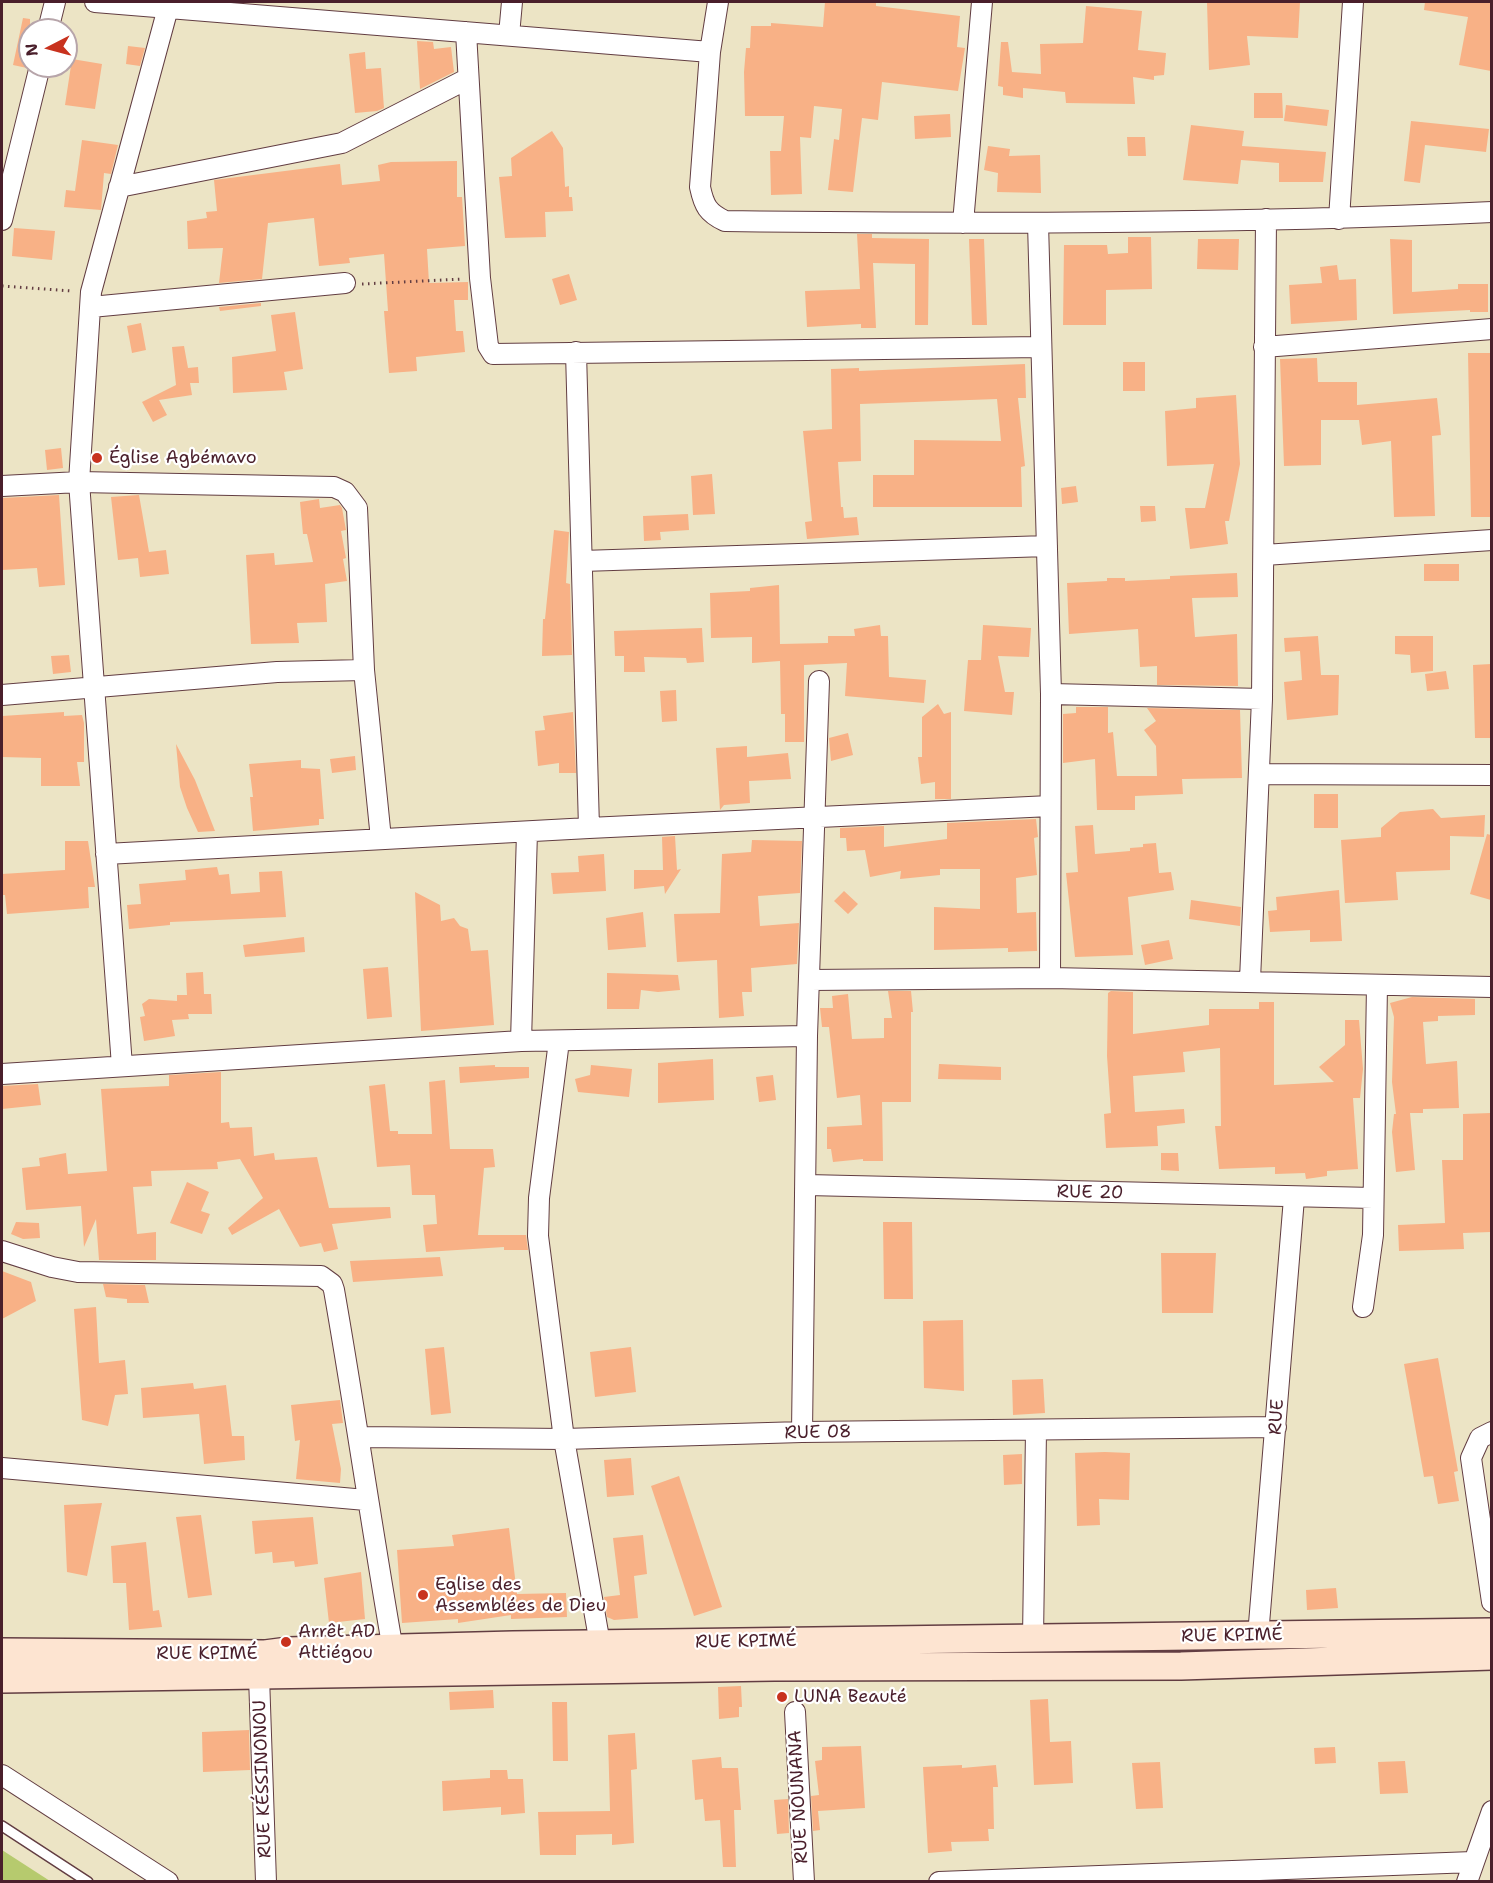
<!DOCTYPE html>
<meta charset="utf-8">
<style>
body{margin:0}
#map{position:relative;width:1493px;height:1883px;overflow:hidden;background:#ece4c5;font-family:"Shantell Sans",sans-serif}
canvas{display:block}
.frame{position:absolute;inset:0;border:3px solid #4a1f2b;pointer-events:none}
.north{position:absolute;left:18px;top:18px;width:60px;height:60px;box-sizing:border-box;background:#fff;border:2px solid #b7a5aa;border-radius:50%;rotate:264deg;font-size:16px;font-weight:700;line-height:24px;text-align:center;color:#4a1f2b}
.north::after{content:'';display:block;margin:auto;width:21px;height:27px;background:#c8321e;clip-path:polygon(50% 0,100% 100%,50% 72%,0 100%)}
</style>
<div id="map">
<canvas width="1493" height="1883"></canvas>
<div class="frame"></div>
<div class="north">N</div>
</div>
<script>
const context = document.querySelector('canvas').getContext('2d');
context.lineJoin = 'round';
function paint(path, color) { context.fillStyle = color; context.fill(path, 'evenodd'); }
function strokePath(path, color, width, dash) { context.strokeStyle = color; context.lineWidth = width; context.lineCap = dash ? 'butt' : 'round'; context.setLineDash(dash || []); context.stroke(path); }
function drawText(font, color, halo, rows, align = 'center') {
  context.font = font + ' "Shantell Sans",sans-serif'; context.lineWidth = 4.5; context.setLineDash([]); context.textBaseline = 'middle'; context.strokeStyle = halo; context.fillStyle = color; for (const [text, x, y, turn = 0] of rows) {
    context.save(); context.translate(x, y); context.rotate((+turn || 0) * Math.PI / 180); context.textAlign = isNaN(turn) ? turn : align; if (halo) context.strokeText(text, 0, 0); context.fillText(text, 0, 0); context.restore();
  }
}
const green = new Path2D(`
 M2,1850L50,1881H2Z`);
const building = new Path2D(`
 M825,2H876V6L960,16L957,47L965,48L958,91L882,82L878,120L862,118L853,192L828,190L834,139L839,140L842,109L814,106L811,138L800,137L802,194L771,195L770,151H781L784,116H745L744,72L746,48H750L751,26H771V23L823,27Z
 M1207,2H1300L1298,38L1247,36L1250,65L1209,70Z
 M1425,2H1491V71L1459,65L1468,17L1424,10Z
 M1086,6L1142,11L1138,50L1166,53L1164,75L1154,76V80L1133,77L1135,104L1066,103L1065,92L1023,88V98L1003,95V87L998,86L1001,42H1008L1012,72L1041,74L1040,44L1083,43Z
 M23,18L30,19V60L27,68L13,65Z
 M417,41L433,42L434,49L451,47L454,72L420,89Z
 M128,46L145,48L140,66L126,64Z
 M365,52L366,69L381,68L384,108L377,111L355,113L349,54Z
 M72,59L102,64L95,109L65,105Z
 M1254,93H1282L1283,118H1254Z
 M1286,105L1329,110L1327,126L1284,121Z
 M950,114L951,137L915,139L914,116Z
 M1411,121L1489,129L1486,152L1425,145L1420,183L1404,181Z
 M1191,125L1244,131L1242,146L1326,152L1323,182H1279V163L1241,160L1238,184L1183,180Z
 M552,131L563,148L565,187L569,186V197H572L573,211L545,212L546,237L505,238L499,177L512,176L511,158Z
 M1127,137H1145L1146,156H1128Z
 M82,140L118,145L111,174L104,173L101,210L64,207L66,190L75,191Z
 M988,146L1010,149L1009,156L1040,155L1041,193L997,192L998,173L984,170Z
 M457,161V197H462L465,246L427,249L429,283L468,282V300H454L456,331H463L465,352L416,357L417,371L389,373L384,311H388L384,254L349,258L350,263L319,266L314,218L268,223L262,279L219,283L223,248L188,249L187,221L207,218L206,212L217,211L214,180L340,164L342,185L380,181L378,165L391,162Z
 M14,228L55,231L52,260L12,256Z
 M857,234H872V238L929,239L928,325H915V264L873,263L876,328H861V324L807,327L805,291L860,289Z
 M1128,237H1151L1152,289L1106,290V325H1063L1064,245H1107L1108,254L1128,253Z
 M969,239H984L987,325H972Z
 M1198,239H1239L1238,270L1197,269Z
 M1390,239L1412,240V292L1458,289V284H1488V312H1470V310L1393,314Z
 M1337,265L1339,280L1356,279L1357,320L1291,324L1289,285L1322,283L1320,267Z
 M569,274L577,300L560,305L552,279Z
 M261,303V306L220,311L219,307Z
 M295,312L303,369L284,372L287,390L233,393L232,357L276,351L271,315Z
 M141,323L146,350L132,353L127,326Z
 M184,346L188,368L198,367L199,383H190L192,395L159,400L167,415L153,422L142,402L176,385L172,347Z
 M1468,353H1491V517H1471Z
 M1317,358L1318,382H1357V405L1437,398L1441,435L1432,436L1435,516L1394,517L1391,441L1362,445L1359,420H1321V465L1284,466L1280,359Z
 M1123,362H1145V391H1123Z
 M1025,364L1026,398H1018L1025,466L1021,467L1022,507H873V475H914V440L1001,441L997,399L860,404L861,461L838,462L841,507H843L844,518L857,517L859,535L807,539L805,522L812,521L803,431L832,429L831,369L859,368V371Z
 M1236,395L1240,464L1229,521H1225L1228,544L1190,549L1185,508H1205L1214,464L1167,466L1165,411L1196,408V398Z
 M61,448L63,468L47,470L45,450Z
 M712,474L715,514L693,515L691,476Z
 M1076,486L1078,502L1062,504L1061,488Z
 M59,495L65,585L39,587L37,568L2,570V498Z
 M139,495L149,552L166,550L169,574L140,577L138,558L118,560L111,497Z
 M319,499L320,508L340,505L342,508L346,530L341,531L346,558L343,559L347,581L325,584L327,622L297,623L299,643L251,644L246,555L274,553L275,565L313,562L307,534H303L300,502Z
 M1140,506H1155L1156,521L1141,522Z
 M688,514L689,530L660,532L661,540L644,541L643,516Z
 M554,530L569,532L566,583L570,584L572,655L542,656L543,619H545Z
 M1424,564H1459V581H1424Z
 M1237,573L1238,597L1192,598L1195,637L1237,634L1238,686L1157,685V666L1140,667L1138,629L1069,634L1067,583L1107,581V578H1125V581L1170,579V576Z
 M779,585L780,644L828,643V636H855L854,629L880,625L881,636H888L889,677L926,680L924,703L845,696L847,663L804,665V742H785V714H781L780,661L752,663V637L711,638L710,593L750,591V588Z
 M983,625L1031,628L1029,657L998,656L1005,692H1014L1012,715L964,711L968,660H981Z
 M702,628L704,662L687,663L686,658L644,657L645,672H624V656H615L614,631Z
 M1318,636L1321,675H1339L1338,715L1287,720L1284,682L1302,680L1300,651L1285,652L1284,638Z
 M1395,636H1433V671L1411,673L1410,655L1395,654Z
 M69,655L71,672L53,674L51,656Z
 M1491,664V738H1475L1473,665Z
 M1446,671L1449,689L1427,691L1425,674Z
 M676,690L677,721L662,722L660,691Z
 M938,704L944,714L951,712V799H935V782L921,784L918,757H922V717Z
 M1076,707H1108V733L1113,732L1117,776H1157L1156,746L1144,730L1156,721L1147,708L1240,710L1242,778L1182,779L1183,794L1135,796V810H1097L1095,759L1063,763V714L1076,713Z
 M64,712V716L82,715L84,723V762H77L80,786H41V758L2,757V716Z
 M573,712L576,773H559V763L538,766L535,731L545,730L543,716Z
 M848,733L853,755L831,761L829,738Z
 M176,744L195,780L215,831L198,832L187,808L180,787Z
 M747,746V757L788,753L791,779L749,781L750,803L724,805L720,810L716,748Z
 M355,756L356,770L332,773L330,759Z
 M301,760V768L320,769L324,819H319V825L253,831L250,797H253L249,764Z
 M1314,794H1338V828H1314Z
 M1433,809L1441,818L1485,815L1484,837L1450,836V870L1396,872L1398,900L1345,903L1341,840L1381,837V828L1400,812Z
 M1036,819L1038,837L1034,838L1037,875L1016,878L1017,913L1036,912L1037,951L1008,952V948L934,950V907L980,909V869H940V875L900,879L901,871L870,877L865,850L847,851L846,838H840V828L884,826V847L947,839V823Z
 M1093,825L1095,854L1130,851V848L1143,847V844L1156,843L1159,873L1171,872L1174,890L1128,897L1133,955L1075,957L1066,873L1078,872L1075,826Z
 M1487,834L1491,835V900L1470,894Z
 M675,836L677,870L681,869L665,894L664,886L634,889V870H663L662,837Z
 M752,840L802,841L800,893L758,896L760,926L799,923L797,964L751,968L752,992H742L744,1016L719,1018L717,960L677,962L674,914L720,913L722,854L751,852Z
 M65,841H88L95,887H88L89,908L7,914L5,895H2V874L65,870Z
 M604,854L606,891L553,894L551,873L579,872L578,856Z
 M217,867L219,875L229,874L231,894L260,892L259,872L282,871L286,917L170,922V925L129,929L127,905L141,904L139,884L186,880L185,870Z
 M1339,890L1342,941L1310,942V930L1270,932L1268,911L1277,910L1276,897Z
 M844,891L858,904L848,914L834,901Z
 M415,892L440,905L441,921L454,918L460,926L468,929L471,951L488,950L494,1025L421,1031Z
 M1191,900L1241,907L1240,926L1189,919Z
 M643,912L646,947L608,950L606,918Z
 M304,937L305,952L245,957L243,945Z
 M1169,940L1173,959L1145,965L1141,945Z
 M388,967L392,1017L367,1019L363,969Z
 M203,972L204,994H211L212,1014H188L189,1019L172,1020L175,1036L144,1041L140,1017L145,1016L142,1004L149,999L177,1001V995H187L186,973Z
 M607,973L678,975L680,990L658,992L641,990L639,1009H607Z
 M888,991H911L913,1012H911V1102H882L883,1161H863V1159L833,1162L831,1149H827V1127L862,1125L860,1095L837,1098L829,1027H822L820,1008H833L832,996L848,994L852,1039L884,1038V1018H892Z
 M1111,991L1133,992V1034L1209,1025V1009H1259V1002H1274V1085L1334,1082L1319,1067L1345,1045V1020H1359L1363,1069L1360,1098H1353L1358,1169L1327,1171V1176L1306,1179L1305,1173L1275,1174V1167L1219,1169L1215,1126H1221L1220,1048L1183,1052L1185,1072L1133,1076L1135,1112L1184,1109L1185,1123L1157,1126L1158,1146L1106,1148L1104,1114L1111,1113L1107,1056L1108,993Z
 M1412,997L1475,999V1015L1438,1016V1021L1423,1022L1426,1064L1457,1061L1459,1108L1423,1109V1113H1410L1415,1170L1396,1172L1392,1132L1394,1114H1396L1392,1082L1394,1017L1390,1003Z
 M713,1059L714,1100L658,1103V1063Z
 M939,1064L1001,1067V1080L938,1079Z
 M495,1065V1067H529V1078L460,1083L459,1067Z
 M591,1065L632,1069L629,1097L578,1092L575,1079L590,1075Z
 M221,1072V1123L229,1122L230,1128L252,1127L254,1156L274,1153L275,1160L317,1157L329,1208L390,1207L391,1218L332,1224L338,1249L324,1252L321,1243L300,1247L279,1209L232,1235L228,1228L263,1198L240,1159L217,1162L218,1169L151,1171L152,1186L133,1187L137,1234L156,1232V1260H99L96,1219L84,1247L81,1206L26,1210L22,1168L40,1166L39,1158L66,1153L68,1174L107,1171L101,1089L169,1086V1075Z
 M773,1075L776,1100L759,1102L756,1077Z
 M445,1080L450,1149H493L495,1167L484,1168L478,1235H526L528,1250H504V1247L426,1252L423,1225L437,1224L435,1195H412L410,1165L377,1167L369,1086L385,1084L390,1131H398V1134H432L429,1082Z
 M38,1084L41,1105L2,1109V1086Z
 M1491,1113V1232L1463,1233L1464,1249L1399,1251L1398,1225L1445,1223L1442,1160H1463V1114Z
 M1161,1153H1178L1179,1171L1161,1170Z
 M187,1182L209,1192L201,1211L210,1214L202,1234L170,1223Z
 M16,1222L39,1223L40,1238L23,1239L11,1234Z
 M883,1222H912L913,1299H884Z
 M1161,1253H1216L1213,1313H1162Z
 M440,1257L443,1276L353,1282L350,1261Z
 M2,1271L31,1282L36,1301L2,1319Z
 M103,1284L145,1285L149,1303H127V1299L106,1297Z
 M96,1307L99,1363L125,1360L128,1394L115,1395L108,1426L82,1420L74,1309Z
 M963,1320L964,1391L924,1388L923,1321Z
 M444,1347L451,1413L431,1415L425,1349Z
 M631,1347L636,1392L595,1397L590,1352Z
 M1438,1358L1458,1471L1454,1472L1459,1501L1438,1504L1433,1476L1424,1477L1404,1364Z
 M1043,1379L1045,1413L1013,1415L1012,1380Z
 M193,1383L194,1389L226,1385L232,1436H244L245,1460L204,1464L199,1414L143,1418L141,1388Z
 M340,1400L343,1423L332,1424L341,1469L340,1483L296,1479L300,1440L295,1441L291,1405Z
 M1105,1452L1130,1453L1129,1500L1099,1499L1100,1525L1077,1526L1075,1453Z
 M1022,1454V1484L1004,1485L1003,1455Z
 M631,1458L634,1495L607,1497L604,1460Z
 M679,1476L722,1607L694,1616L651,1486Z
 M102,1503L87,1576L67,1572L64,1505Z
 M201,1515L212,1595L188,1598L176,1517Z
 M313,1517L318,1564L295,1567L294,1561L273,1563L272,1552L255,1554L252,1521Z
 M509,1528L517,1594L566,1593L567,1617L511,1619V1615L458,1623V1619L402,1623L397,1550L454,1546L452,1535Z
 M643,1535L647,1574L634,1576L638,1618L614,1620L607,1617L604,1597L620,1595L613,1538Z
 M146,1542L153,1611L159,1610L162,1627L129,1630L126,1583H113L111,1546Z
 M361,1572L365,1619L329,1623L324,1578Z
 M1336,1588L1338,1608L1307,1610L1306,1590Z
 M741,1686L742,1707H739V1717L719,1719L718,1687Z
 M493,1690L494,1708L450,1710L449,1692Z
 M1048,1699L1050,1742L1071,1741L1073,1783L1034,1785L1030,1700Z
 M552,1702H567L568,1761H553Z
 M249,1730L250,1770L203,1772L202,1732Z
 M635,1733L637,1769L631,1770L634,1843L612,1845V1834L576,1835V1855H540L538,1812L610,1811L608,1735Z
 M861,1746L865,1808L818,1811L820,1830L813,1831L811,1796L819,1795L815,1761L822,1760V1747Z
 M1335,1747L1336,1763L1315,1764L1314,1748Z
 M721,1757L722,1768H738L741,1810H734L736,1867H723L720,1820L705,1821L703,1799L695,1800L692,1760Z
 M1405,1761L1408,1793L1380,1794L1378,1762Z
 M1160,1762L1163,1808L1136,1809L1132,1763Z
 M962,1765V1768L996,1765L998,1787H993L994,1829H988L989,1841L951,1842L952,1851L928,1853L923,1767Z
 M490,1770H507L508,1779H523L525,1813L501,1815V1807L443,1811L442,1781L490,1778Z
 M788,1799L789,1833L777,1834L774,1800Z`);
const path = new Path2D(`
 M362,284L463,279
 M2,286L72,291`);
const service = new Path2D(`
 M2,1826L88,1882`);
const minor = new Path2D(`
 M95,2L710,52
 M718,2L710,52L700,187C704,206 708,213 725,221C981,224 1236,224 1492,212
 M48,30L55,2
 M466,32L480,278L488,346L493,354L1041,347
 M509,35L512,2
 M119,187L342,143L467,79
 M1339,219L1353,2
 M2,220L40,66
 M963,223L982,2
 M1038,223L1051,694L1050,978
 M91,307L345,283
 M1264,347L1492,329
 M576,352L589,828
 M2,486L79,482L334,487L345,492L357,508L364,670L381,839
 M1264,555L1492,540
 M582,561L1047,546
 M1051,694L1262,699
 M2,695L277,672L364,670
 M1259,774L1492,775
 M106,854L589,828L1050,806
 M810,980L1050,978L1492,987
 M1250,980L1262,699L1266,219
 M521,1041L527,832
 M559,1041L539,1198L538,1236L564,1439L600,1644
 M122,1066L79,482L91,292L168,8
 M2,1074L521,1041L807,1036
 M807,1185L1373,1198
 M2,1251L52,1267L78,1272L321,1276L332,1284L334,1290C355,1410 372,1530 393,1650
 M1363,1307L1373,1235L1377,985
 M802,1432L807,1036L819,681
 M1492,1432L1480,1438L1471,1458L1492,1602
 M360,1437L564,1439L802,1432L1276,1427
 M2,1468L366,1500
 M1258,1636L1294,1198
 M1033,1638L1036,1431
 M259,1676L266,1882
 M795,1712L804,1882
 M2,1775L168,1882
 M939,1882L1473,1862
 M1467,1882L1492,1811`);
const secondary = new Path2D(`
 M2,1652L265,1654L288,1651L513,1645L1492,1632
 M2,1679L774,1667L1181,1666L1492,1656`);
const markers = [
 [97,458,6,"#c8321e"],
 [423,1595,6,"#c8321e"],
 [286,1642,6,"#c8321e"],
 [782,1697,6,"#c8321e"]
];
const poiNames = [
 ["Église Agbémavo",109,458],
 ["Eglise des",435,1585],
 ["Assemblées de Dieu",435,1606],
 ["Arrêt AD",298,1632],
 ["Attiégou",298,1653],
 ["LUNA Beauté",794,1697]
];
const streetNames = [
 ["RUE 20",1090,1193,1],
 ["RUE",1277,1417,-86],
 ["RUE 08",818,1433,-1],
 ["RUE KPIMÉ",1232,1636,-1],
 ["RUE KPIMÉ",746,1642,-1],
 ["RUE KPIMÉ",207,1654],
 ["RUE KÉSSINONOU",263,1779,-92],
 ["RUE NOUNANA",799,1797,-93]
];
paint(green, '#b6ca6e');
paint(building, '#f8b186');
strokePath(service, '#623d42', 12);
strokePath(minor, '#623d42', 22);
strokePath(secondary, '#623d42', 30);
strokePath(path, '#623d42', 3, [1.5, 4.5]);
strokePath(service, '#fff', 9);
strokePath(minor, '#fff', 20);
strokePath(secondary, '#fde4d1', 27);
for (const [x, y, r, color] of markers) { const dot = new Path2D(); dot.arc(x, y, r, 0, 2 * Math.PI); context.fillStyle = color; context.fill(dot); strokePath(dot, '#fff', 2); }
drawText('18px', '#4a1f2b', '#fff', poiNames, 'left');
drawText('18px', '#4a1f2b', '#fff', streetNames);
</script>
